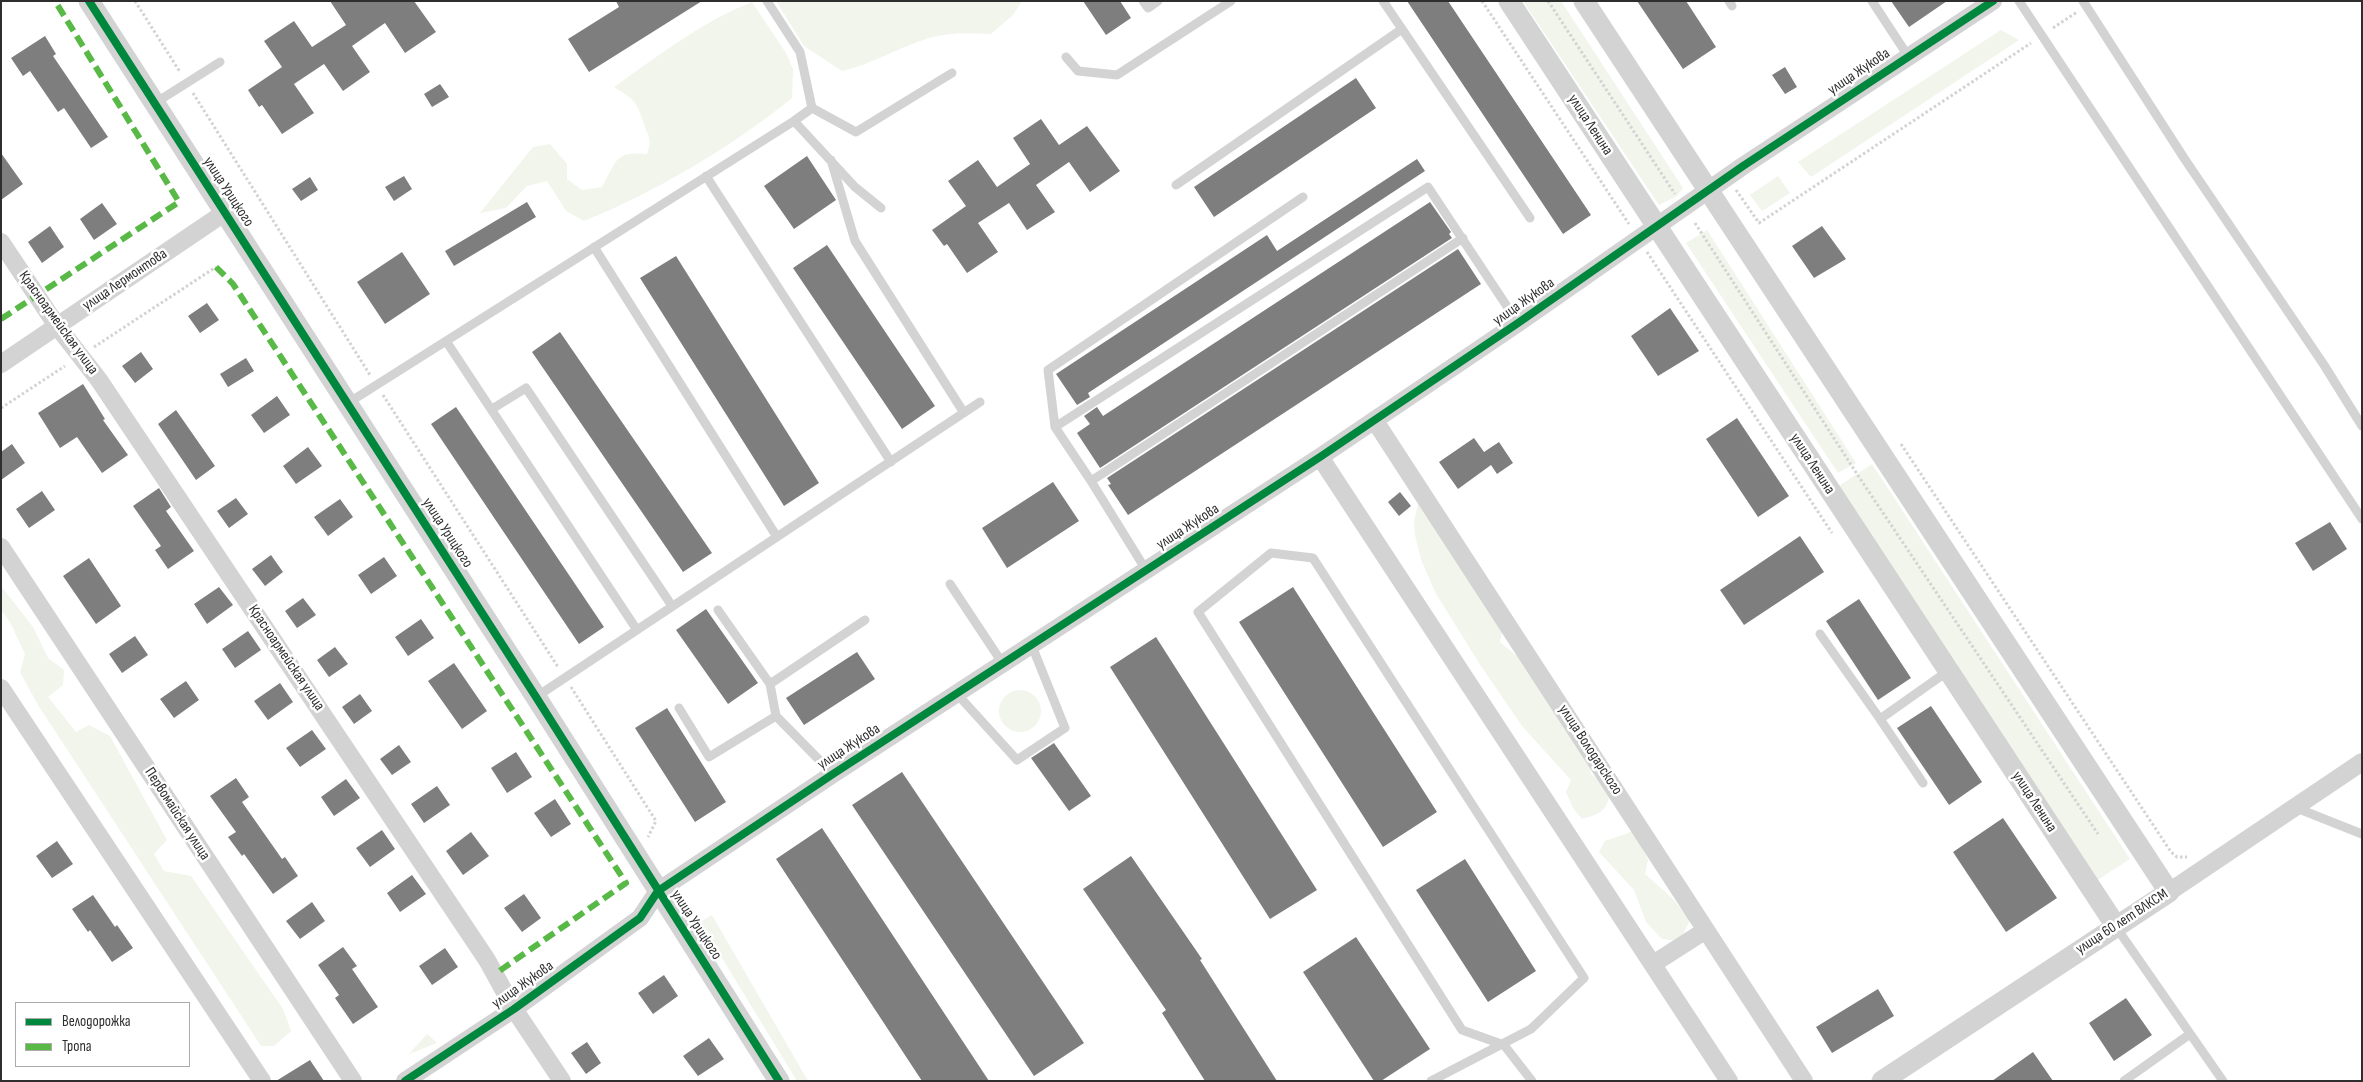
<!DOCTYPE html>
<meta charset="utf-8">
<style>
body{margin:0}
#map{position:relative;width:2363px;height:1082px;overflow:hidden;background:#fff;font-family:"Sofia Sans Condensed",sans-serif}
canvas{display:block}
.frame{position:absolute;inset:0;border:2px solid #2e2e2e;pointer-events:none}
.legend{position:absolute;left:15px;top:1002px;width:175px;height:65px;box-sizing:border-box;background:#fff;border:1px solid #ababab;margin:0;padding:6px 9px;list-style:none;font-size:15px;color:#2e2e2e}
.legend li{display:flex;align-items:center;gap:10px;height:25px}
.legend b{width:25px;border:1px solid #ababab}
</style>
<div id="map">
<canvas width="2363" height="1082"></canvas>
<div class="frame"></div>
<ul class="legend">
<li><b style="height:6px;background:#00873e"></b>Велодорожка</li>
<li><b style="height:6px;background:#58b947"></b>Тропа</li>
</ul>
</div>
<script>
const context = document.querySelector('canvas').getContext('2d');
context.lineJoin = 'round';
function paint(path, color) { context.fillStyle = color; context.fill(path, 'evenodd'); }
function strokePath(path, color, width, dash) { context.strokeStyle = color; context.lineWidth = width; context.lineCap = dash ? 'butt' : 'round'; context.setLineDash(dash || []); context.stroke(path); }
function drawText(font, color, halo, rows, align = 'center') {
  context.font = font + ' "Sofia Sans Condensed",sans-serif'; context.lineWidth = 5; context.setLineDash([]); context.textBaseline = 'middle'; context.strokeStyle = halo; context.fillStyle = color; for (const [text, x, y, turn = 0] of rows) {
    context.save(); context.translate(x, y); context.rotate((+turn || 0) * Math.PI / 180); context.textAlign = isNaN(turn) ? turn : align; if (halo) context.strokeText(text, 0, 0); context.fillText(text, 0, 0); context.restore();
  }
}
const green = new Path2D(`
 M776,1H1022L1013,15L991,34C970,33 950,32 929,38C899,47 873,64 842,71L804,46Z
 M1523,1H1561L1683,188L1677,196L1659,205Z
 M752,2L786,53L793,69L792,98C733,146 654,193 584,221L566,211L547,181L527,186L506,208L480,213L533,147L550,144L567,164V179L582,190L602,187C617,161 614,151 647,154C653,138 648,137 643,121C636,100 633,99 614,87C658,56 702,22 752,2Z
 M2001,30L2019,40L1811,177L1798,162Z
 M1778,176L1790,193L1762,211L1750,195Z
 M1707,230L1856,463L1838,473L1686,243Z
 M1872,464L2130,859L2096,881L1839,486Z
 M1419,499L1503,627L1500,642L1529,666L1551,701L1564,729L1589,760L1591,774L1610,789C1608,811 1602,813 1582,819L1573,808L1566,792L1571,780L1522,726L1479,663L1435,592L1421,559L1415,535L1414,522Z
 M1,586L33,627L48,658L64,670L63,685L48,697L76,732L89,725L110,736L167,840L154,854L164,871L191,876L283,1009L291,1031L274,1046H261L38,705L20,672L25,654L10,622L1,610Z
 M999 711a21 21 0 1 1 42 0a21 21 0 1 1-42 0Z
 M1634,831L1648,860L1645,874L1673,899L1690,920L1680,941L1662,939L1646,922L1634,890L1599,852L1605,841Z
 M712,915L808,1081H797L700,922Z
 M427,1034L437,1043L409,1054Z`);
const building = new Path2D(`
 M330,1H414L436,32L405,53L385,23L352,46L370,72L343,91L324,64L294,84L314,113L282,134L262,105L259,107L248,90L282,67L264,41L294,21L312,47L346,25Z
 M616,1H702L589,72L568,39L619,7Z
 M1083,1H1120L1131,18L1106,35Z
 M1407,1H1448L1591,215L1563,234Z
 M1637,1H1686L1716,47L1683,69Z
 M1891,1H1947L1909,27Z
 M45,36L56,54L53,56L108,137L91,148L64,108L58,112L30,71L23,76L11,58Z
 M1785,67L1797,87L1785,94L1772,75Z
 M1356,78L1376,108L1214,217L1194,187Z
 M440,84L449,97L432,107L424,94Z
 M1041,119L1059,145L1087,126L1120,171L1090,192L1069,162L1036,185L1055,212L1027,230L1009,203L978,223L998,252L967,273L947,244L944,246L932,230L966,206L948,181L978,160L997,187L1030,164L1013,138Z
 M1,153L23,184L1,200Z
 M807,156L836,200L794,229L764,186Z
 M1417,159L1425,171L1088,393L1090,397L1077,405L1056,374L1267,235L1277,251Z
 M404,176L412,189L394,201L385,187Z
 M310,177L318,190L301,201L292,189Z
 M527,202L536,217L454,266L445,251Z
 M1430,202L1451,232L1449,234L1452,238L1100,468L1077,433L1090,424L1084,416L1097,407L1103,416Z
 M102,203L117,224L94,240L80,219Z
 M50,226L64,247L42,263L28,242Z
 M1822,226L1846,259L1814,278L1792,246Z
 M827,245L935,406L902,429L793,268Z
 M1458,249L1481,284L1128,515L1108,485L1111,484L1107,478Z
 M402,252L430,294L385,324L357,282Z
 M676,256L819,483L784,506L640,278Z
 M207,303L219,320L200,333L188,316Z
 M1670,308L1699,351L1658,376L1631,336Z
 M560,332L712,553L683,572L532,352Z
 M141,352L153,369L135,383L122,366Z
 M246,358L254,371L228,387L220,374Z
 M83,384L105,419L103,420L128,455L102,473L77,437L60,448L38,413Z
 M277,396L290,415L264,433L251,415Z
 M456,407L604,627L579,644L431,424Z
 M176,410L215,466L196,480L158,424Z
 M1737,418L1789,496L1758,517L1706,439Z
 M1474,438L1484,452L1499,442L1513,463L1497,474L1491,465L1458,489L1439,462Z
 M12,444L25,463L1,480V452Z
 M308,447L322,466L296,484L283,466Z
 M1053,482L1079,521L1007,568L982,528Z
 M159,488L171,507L166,511L194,551L168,569L155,550L161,546L133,506Z
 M42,491L55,510L29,528L16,509Z
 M1400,492L1411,506L1399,516L1388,502Z
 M236,498L248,514L229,528L217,511Z
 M340,499L353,517L328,536L314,517Z
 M2330,522L2347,549L2313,571L2295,543Z
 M1800,536L1824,572L1744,625L1720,590Z
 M271,555L283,572L265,586L252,569Z
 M384,557L397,576L371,594L358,575Z
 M89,558L121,606L96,624L63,576Z
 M219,587L233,605L207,624L194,604Z
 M1293,587L1437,812L1383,847L1239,622Z
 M303,598L316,615L297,628L285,611Z
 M1859,599L1911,678L1878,700L1826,621Z
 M706,609L758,683L728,704L676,630Z
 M421,619L434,638L408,656L395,637Z
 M248,631L261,650L235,668L222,649Z
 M135,636L148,655L122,673L109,654Z
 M1156,637L1317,890L1270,919L1110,667Z
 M335,647L348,664L329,677L317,660Z
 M857,652L875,679L804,725L786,698Z
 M454,663L487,711L462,729L428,681Z
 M186,681L199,700L174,718L160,699Z
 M280,683L293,702L268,720L254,701Z
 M360,694L372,711L354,724L342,707Z
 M1931,706L1982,782L1949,805L1897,728Z
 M667,708L726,802L695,822L635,728Z
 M312,730L326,749L300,767L286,748Z
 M1054,743L1091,796L1069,811L1031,758Z
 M399,745L411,762L392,775L380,759Z
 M516,752L532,777L507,793L491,768Z
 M902,772L1084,1043L1034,1076L852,805Z
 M236,778L249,797L242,802L282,859L285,857L298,876L273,894L244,854L242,856L228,837L236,832L210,796Z
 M346,779L360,798L334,816L321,797Z
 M437,786L450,805L424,823L411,804Z
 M555,799L571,824L551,837L534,813Z
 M2003,818L2057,898L2006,932L1953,852Z
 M822,828L989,1081H922L776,859Z
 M382,830L395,849L370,867L356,848Z
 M471,832L489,856L463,875L446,851Z
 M57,841L73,864L52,878L36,856Z
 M1131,856L1202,959L1200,960L1277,1081H1205L1162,1013L1166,1010L1083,889Z
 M1465,859L1536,971L1488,1002L1416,890Z
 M412,875L426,894L400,912L387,893Z
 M524,894L541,918L522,932L504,908Z
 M93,895L115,927L117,925L133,948L112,962L90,930L88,932L72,909Z
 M312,902L325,921L300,939L286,921Z
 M1356,937L1430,1049L1381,1081H1374L1303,972Z
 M343,947L357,966L352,969L378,1007L353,1024L335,998L339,995L318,965Z
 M445,948L458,967L432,985L419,966Z
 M664,975L678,996L653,1014L638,993Z
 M1878,989L1894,1016L1832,1053L1816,1027Z
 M2126,998L2152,1035L2114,1061L2089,1023Z
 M709,1038L724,1059L698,1076L683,1056Z
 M587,1042L601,1063L586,1074L571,1053Z
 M2033,1052L2053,1081H1992Z
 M310,1060L324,1081H276Z`);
const path = new Path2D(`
 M135,1L180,72
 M1482,1L1629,224
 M1548,1L1675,194
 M2053,28L2077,12
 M193,93L370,375
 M1736,190L1759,223L2031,43
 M1695,223L1857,474L2098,834
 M1647,252L1832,533
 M94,347L216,267
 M383,395L558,667
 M1,408L65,366
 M1901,444L2171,852L2177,857H2187
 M571,687L656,821L648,837`);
const service = new Path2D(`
 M767,1L800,52L812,108
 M1143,1L1148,8L1158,1
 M1383,1L1530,218
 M1729,1L1732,6
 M1872,1L1908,56
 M2019,1L2362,519
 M2083,1L2184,158L2324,365L2362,426
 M1066,57L1078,71L1117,75L1231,1
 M155,103L220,62
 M794,121L812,108L856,132L952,73
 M831,160L855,241L964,413
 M706,176L891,462
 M1176,185L1402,29
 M594,247L777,537
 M446,341L637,630
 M348,403L794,121L855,187L881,208
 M492,409L526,388L672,606
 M1055,427L1428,187L1518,323
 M1091,481L1463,238
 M1146,570L1091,481L1055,427L1048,370L1303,197
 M950,584L1003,664
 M718,610L770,684
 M1820,634L1880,719
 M957,694L1017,760L1065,728L1032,646
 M536,697L980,402
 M679,708L709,757L776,716
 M833,774L776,716L770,684L865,620
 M1923,783L1880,719L1948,671
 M2294,807L2362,834
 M2116,927L2223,1081
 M1431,1081L1531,1029L1584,978L1313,558L1271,553L1198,612L1462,1030L1504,1045L1532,1081
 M2124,1081L2190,1034`);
const minor = new Path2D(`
 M1,242L57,326L99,380L487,960L514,1009L562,1081
 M1,364L224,213
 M1375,421L1804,1081
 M1320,457L1729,1081
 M1,547L353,1081
 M1,688L262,1081
 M2169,892L2362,762
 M1653,964L1706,930
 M405,1081L514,1009L640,918L658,891L833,774L1320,457L1518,323L1743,166L1993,1`);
const tertiary = new Path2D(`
 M89,1L536,697L779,1081
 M1509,1L2116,926
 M1584,1L2169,892L1882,1081`);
const quiet = new Path2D(`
 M216,267L233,284L626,883L495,974
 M1,319L179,202L55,1`);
const cycleway = new Path2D(`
 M89,1L536,697L779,1081
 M405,1081L514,1009L640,918L658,891L833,774L1320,457L1518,323L1743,166L1993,1`);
const streetNames = [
 ["улица Жукова",1859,72,-34],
 ["улица Ленина",1590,125,57],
 ["улица Урицкого",228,192,57],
 ["улица Лермонтова",125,280,-34],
 ["улица Жукова",1524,302,-35],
 ["Красноармейская улица",58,323,54],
 ["улица Ленина",1812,464,57],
 ["улица Жукова",1188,527,-33],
 ["улица Урицкого",447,533,57],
 ["Красноармейская улица",286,658,56],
 ["улица Жукова",849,747,-33],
 ["улица Володарского",1590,750,57],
 ["улица Ленина",2034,802,57],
 ["Первомайская улица",177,814,57],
 ["улица 60 лет ВЛКСМ",2122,922,-33],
 ["улица Урицкого",696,925,57],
 ["улица Жукова",523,985,-35]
];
paint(green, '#f1f5eb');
paint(building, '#7e7e7e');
strokePath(path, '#d3d3d3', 3, [2.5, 2.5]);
strokePath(service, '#d3d3d3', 9);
strokePath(minor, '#d3d3d3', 18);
strokePath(tertiary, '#d3d3d3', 21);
strokePath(quiet, '#58b947', 6, [12, 6]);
strokePath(cycleway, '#00873e', 8);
drawText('15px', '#2e2e2e', '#fff', streetNames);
</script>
